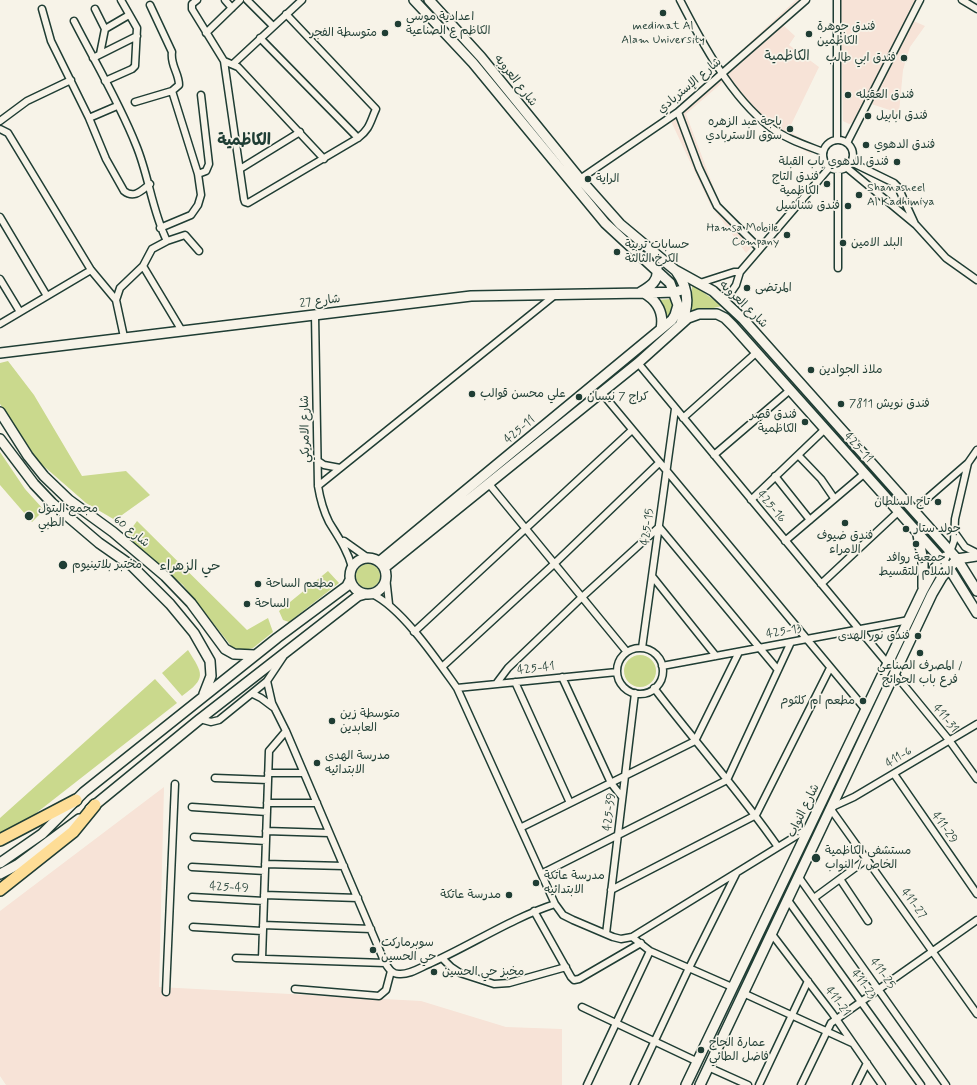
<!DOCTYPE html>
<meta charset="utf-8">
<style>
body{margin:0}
canvas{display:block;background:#f7f3e8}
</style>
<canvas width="977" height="1085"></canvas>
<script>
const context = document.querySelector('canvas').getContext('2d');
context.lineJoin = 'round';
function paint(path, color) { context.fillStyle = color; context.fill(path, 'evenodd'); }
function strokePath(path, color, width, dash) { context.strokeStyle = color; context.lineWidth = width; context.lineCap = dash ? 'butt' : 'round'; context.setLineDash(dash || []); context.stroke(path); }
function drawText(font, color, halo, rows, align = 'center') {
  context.font = font + ' Mynerve,"Playpen Sans Arabic",sans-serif'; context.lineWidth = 3.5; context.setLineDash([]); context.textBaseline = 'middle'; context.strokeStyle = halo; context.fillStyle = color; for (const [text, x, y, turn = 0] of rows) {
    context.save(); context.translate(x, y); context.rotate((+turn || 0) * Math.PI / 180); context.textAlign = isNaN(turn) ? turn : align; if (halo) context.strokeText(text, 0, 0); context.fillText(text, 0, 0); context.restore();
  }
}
const built = new Path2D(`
 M796,0H809L783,25L795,36L789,45L819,67L788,131L814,145L811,154L779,137L757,121L723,82L686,114L721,207L757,242L746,253L710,204L668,115L682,105Z
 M841,0H918L909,19L925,26L910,47L903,70L899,113L865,102L852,123L849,124L843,121Z
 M164,787L159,987L421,1001L506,1027L562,1029V1085H6L0,1076V911Z`);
const green = new Path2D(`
 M692,284L722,306L692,313Z
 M671,299L673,308L666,320L657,300Z
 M8,361L34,395L82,476L126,471L150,495L115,520L86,503L39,462L0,404V363Z
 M0,452L25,489L44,510L32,522L0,485Z
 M137,521L247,630L268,618L273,632L253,648L240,651L232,647L183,585L126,536Z
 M356 576a12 12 0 1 1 24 0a12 12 0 1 1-24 0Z
 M328,571L339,583L289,622L283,620L279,611Z
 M188,650C203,674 207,678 182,696L162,673Z
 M624 671a16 16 0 1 1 32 0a16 16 0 1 1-32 0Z
 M155,679L177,703L35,814L0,834V818Z`);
const street = new Path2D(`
 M197,0L192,4V9L224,61L244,199L245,202L248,203L358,138C370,129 370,122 376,109L286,14
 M225,0L232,8
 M247,0L273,26
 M680,0C702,43 731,97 770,127C786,139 805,145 823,152
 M962,0L977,9
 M42,9L51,41L89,118L106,159L124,191C134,199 141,191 150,184
 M95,9L105,29L100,54
 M74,21C95,62 119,102 136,145C149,176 152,211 167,241
 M105,29L129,15
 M206,33L240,0
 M260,38L358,138
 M93,58L137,36
 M224,61L238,67L324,159
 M233,64L302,0
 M105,81L132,69L135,66L137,28L121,0
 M135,102L172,91L179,85C179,73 170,65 172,52L150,5
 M678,112L699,168L717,206L759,248
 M89,118L117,106
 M0,121L27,101L71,80
 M0,129L8,133L91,270L116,300
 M837,140V0
 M823 155a15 15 0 1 1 30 0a15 15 0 1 1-30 0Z
 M847,143L920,0
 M851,162L894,183L898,187L915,224
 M846,167L916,225L946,258L977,280
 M240,169L300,132
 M838,170V268
 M198,174L206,171L209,164L201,95
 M580,179L678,112L806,0
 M0,217L47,296
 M160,228L191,215L198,205L201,195L198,174L172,91
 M143,266L182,331
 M0,279L20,312
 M700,283L734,272H740
 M725,301L736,285L740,272L830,167
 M315,315L318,486C320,498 323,510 329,522C338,537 347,549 352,567
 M0,324L91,270
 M124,337L116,300L120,288L143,266L152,249L167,241L185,235L199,251
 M638,363L888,664
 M601,392L866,710
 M683,418L757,352
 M714,455L790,390
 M798,455L821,479L834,498
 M318,461L324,465L340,468
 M775,476L810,520
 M489,484L627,652
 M318,486L555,295
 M751,500L825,429
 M915,509L968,463L977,450
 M955,533L965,547L977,553
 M344,541L368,558
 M785,541L865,473
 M950,552L954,541L955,519L968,463
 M652,576L716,656
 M386,577L389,604
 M821,584L898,512
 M372,594C402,608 437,660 457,688L555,904L563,915L573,920L613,937L621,939L632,937L809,828
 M414,632L632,430
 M642,648L675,409
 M617 671a23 23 0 1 1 46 0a23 23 0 1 1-46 0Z
 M662,666L909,620
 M442,667L554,564L659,463
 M894,673L949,740L977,779
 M562,677L611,783L622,797
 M267,681L272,703L286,731L385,963C389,969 392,974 399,974C410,975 421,967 431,963C473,944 512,918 555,904
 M515,682L570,803
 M496,684L508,668L581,598L659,527L778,670
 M457,688L617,672
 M654,688C695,742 740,792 778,847
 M253,694L261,698L273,707
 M200,719L211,722L219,720L267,681L283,657
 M977,724L854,797L830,808L977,1014
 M268,773H304
 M894,774L977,894
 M215,778L268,780
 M267,803H317
 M192,807L267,812
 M522,827L695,741L739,652
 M266,831L329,833
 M194,837L266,841
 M265,864L344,866
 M192,867L265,871
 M543,873L727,780L791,642
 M798,876L946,1085
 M840,879L868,921
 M611,890L756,815L830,668
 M264,895L358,898
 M192,897L264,901
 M814,898L867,859
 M787,899L921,1085
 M534,911L571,977L574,980L579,979L641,943
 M263,925L371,929
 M193,927L262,931
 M771,933L832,1013L882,1085
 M606,934L635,693
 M632,937L650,951L732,987
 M236,958L385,963
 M442,958L451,967L460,973L494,984L509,983L566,967
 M262,959L269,751L286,731
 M295,989L379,996L386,990L391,971
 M166,992L175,784
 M743,993L852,1043
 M582,1007L696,1061
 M708,1067L748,1085
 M587,1085L650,951
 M634,1085L689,968L736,874
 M759,1085L808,981
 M801,1085L831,1023L977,920
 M856,1085L867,1063`);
const secondary = new Path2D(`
 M429,0L481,57L580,179L620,224L675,270L713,291L743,319L957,559L977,591
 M676,271C688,287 690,305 681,323
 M639,293C649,287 659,282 657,269
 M644,293C658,301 664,314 661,329
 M0,353L471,296L644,293L675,292L685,289
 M0,412L28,456L44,476L69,500L113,532L165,576L191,603L225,649L234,654L255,655
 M0,439L34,484L52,503L99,543L132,566L170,604L194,633L210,661L211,676L204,694
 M918,535L923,561V587
 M350 576a18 18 0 1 1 36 0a18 18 0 1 1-36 0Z
 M379,562L672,320L675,315L678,305L670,283L605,223L473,63L414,0
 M384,568L638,363L688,318L699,314H717L725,318L733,326L949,568L977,613
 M90,809L200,719L358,596L365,594
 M0,863L42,834L84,792L277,638L347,586L350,580
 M0,874L17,865L79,819
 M686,1085L923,590L935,568L945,557
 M700,1085L932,594L942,577L957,559L977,556`);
const highway = new Path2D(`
 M0,840L76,800
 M0,890L73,832L95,805`);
const markers = [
 [663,13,4,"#1f3d34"],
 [398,24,4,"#1f3d34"],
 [385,33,4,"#1f3d34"],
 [809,34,4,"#1f3d34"],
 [904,58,4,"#1f3d34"],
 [848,95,4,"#1f3d34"],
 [868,116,4,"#1f3d34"],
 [790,129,4,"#1f3d34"],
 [866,145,4,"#1f3d34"],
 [897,162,4,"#1f3d34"],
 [588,179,4,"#1f3d34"],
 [827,184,4,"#1f3d34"],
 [859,195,4,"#1f3d34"],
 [848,206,4,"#1f3d34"],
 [787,235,4,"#1f3d34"],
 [843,243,4,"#1f3d34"],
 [617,252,4,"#1f3d34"],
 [747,288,4,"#1f3d34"],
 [811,370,4,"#1f3d34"],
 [472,394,4,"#1f3d34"],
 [579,397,4,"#1f3d34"],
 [841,404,4,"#1f3d34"],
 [805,422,4,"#1f3d34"],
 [938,502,4,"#1f3d34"],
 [29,516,5,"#1f3d34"],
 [845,523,4,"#1f3d34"],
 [906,529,4,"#1f3d34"],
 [916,544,4,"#1f3d34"],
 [63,565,5,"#1f3d34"],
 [258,584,4,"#1f3d34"],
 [247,604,4,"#1f3d34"],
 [918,636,4,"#1f3d34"],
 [920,653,4,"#1f3d34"],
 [863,701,4,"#1f3d34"],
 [332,721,4,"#1f3d34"],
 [317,763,4,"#1f3d34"],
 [816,858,5,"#1f3d34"],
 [536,883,4,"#1f3d34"],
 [509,895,4,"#1f3d34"],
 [373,950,4,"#1f3d34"],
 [434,972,4,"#1f3d34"],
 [701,1050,4,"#1f3d34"]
];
const poiNames = [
 ["اعدادية موسى",406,17],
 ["الكاظم ع الصناعية",406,31],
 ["medinat Al",663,26,"center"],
 ["Alam University",663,40,"center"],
 ["فندق جوهرة",817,27],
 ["الكاظمين",817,41],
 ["متوسطة الفجر",377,33,"right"],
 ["فندق ابي طالب",896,58,"right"],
 ["فندق العقيله",856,95],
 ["فندق ابابيل",876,116],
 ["باجة عبد الزهره",782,122,"right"],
 ["سوق الاستربادي",782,136,"right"],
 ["فندق الدهوي",874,145],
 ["فندق الدهوي باب القبلة",889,162,"right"],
 ["فندق التاج",819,177,"right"],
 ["الكاظمية",819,191,"right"],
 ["الراية",596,179],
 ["Shanasheel",867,188],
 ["Al Kadhimiya",867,202],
 ["فندق شناشيل",840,206,"right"],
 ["Hamsa Mobile",779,228,"right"],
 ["Company",779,242,"right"],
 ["البلد الامين",851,243],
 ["حسابات تربية",625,245],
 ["الكرخ الثالثة",625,259],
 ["المرتضى",755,288],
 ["ملاذ الجوادين",819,370],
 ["علي محسن قوالب",480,394],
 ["كراج 7 نيسان",587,397],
 ["فندق نويش 7811",849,404],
 ["فندق قصر",797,415,"right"],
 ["الكاظمية",797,429,"right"],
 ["تاج السلطان",930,502,"right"],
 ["مجمع البتول",38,509],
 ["الطبي",38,523],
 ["جولد ستار",914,529],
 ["فندق ضيوف",845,536,"center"],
 ["الامراء",845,550,"center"],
 ["جمعية روافد",916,558,"center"],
 ["السلام للتقسيط",916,572,"center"],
 ["مختبر بلاتينيوم",72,565],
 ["مطعم الساحة",266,584],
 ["الساحة",255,604],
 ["فندق نور الهدى",910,636,"right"],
 ["المصرف الصناعي /",920,666,"center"],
 ["فرع باب الحوائج",920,680,"center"],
 ["مطعم ام كلثوم",855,701,"right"],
 ["متوسطة زين",340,714],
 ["العابدين",340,728],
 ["مدرسة الهدى",325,756],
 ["الابتدائيه",325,770],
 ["مستشفى الكاظمية",825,851],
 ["الخاص / النواب",825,865],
 ["مدرسة عاتكة",544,876],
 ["الابتدائيه",544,890],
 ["مدرسة عاتكة",501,895,"right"],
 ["سوبرماركت",381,943],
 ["حي الحسين",381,957],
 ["مخبز حي الحسين",442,972],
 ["عمارة الحاج",709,1043],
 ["فاضل الطائي",709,1057]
];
const streetNames = [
 ["شارع العروبه",515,81,52],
 ["شارع الإستربادي",690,86,-40],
 ["شارع 27",320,302,-7],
 ["شارع العروبه",743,305,44],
 ["شارع الامريكي",306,429,-91],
 ["425-11",520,430,-40],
 ["425-11",858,448,48],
 ["425-16",771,507,50],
 ["425-15",648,527,-82],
 ["شارع 60",131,532,39],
 ["425-13",784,632,-10],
 ["425-41",536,669,-6],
 ["411-31",945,719,51],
 ["411-6",899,758,-31],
 ["شارع النواب",804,811,-64],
 ["425-39",610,812,-83],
 ["411-29",944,828,55],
 ["425-49",229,888,3],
 ["411-27",913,904,54],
 ["411-25",882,974,55],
 ["411-23",863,985,54],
 ["411-21",837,1002,54]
];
const quarterNames = [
 ["الكاظمية",787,57],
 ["حي الزهراء",190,567]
];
const districtNames = [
 ["الكاظمية",244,142]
];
paint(built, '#f7e3d7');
paint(green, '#cad98d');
strokePath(street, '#1f3d34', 9);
strokePath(secondary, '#1f3d34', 12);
strokePath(highway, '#1f3d34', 14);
strokePath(street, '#f7f3e8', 6);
strokePath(secondary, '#f7f3e8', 9);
strokePath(highway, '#fedd96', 11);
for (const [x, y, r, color] of markers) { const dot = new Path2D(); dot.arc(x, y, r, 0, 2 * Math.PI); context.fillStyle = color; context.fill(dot); strokePath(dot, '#f7f3e8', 1.5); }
drawText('12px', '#1f3d34', '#f7f3e8', poiNames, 'left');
drawText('12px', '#1f3d34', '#f7f3e8', streetNames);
drawText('14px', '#1f3d34', '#f7f3e8', quarterNames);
drawText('bold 16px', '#1f3d34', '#f7f3e8', districtNames);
</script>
